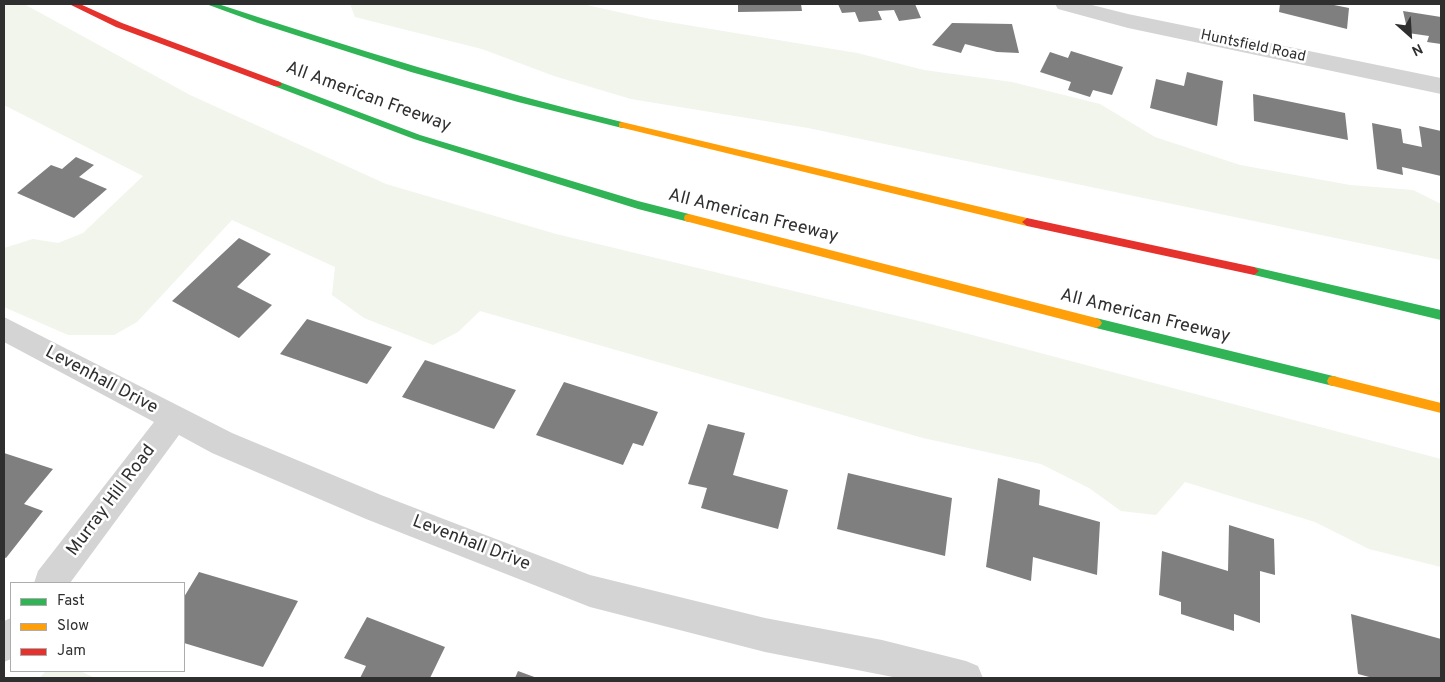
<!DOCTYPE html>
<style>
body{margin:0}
#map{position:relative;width:1445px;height:682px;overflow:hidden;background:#fff;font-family:Overpass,sans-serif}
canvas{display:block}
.frame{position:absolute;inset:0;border:5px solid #2f2f2f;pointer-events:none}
.legend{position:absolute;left:10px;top:582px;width:175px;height:90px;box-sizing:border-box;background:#fff;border:1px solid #acacac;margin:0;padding:6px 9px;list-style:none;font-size:15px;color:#2f2f2f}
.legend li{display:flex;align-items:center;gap:10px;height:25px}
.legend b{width:25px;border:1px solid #acacac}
.north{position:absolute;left:1385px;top:10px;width:50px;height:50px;-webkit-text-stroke:4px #fff;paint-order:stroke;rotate:154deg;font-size:14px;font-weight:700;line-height:20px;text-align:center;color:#2f2f2f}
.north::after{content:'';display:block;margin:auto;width:18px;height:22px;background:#2f2f2f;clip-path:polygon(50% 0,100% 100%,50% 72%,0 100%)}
</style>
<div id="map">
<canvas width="1445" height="682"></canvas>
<div class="frame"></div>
<ul class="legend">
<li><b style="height:6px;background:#30b455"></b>Fast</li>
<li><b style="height:6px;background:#ff9f0a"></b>Slow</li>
<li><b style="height:6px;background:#e5322d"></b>Jam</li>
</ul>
<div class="north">N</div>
</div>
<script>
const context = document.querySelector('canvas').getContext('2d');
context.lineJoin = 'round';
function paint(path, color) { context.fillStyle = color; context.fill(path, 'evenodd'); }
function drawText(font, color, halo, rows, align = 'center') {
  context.font = font + ' Overpass,sans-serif'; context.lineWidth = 5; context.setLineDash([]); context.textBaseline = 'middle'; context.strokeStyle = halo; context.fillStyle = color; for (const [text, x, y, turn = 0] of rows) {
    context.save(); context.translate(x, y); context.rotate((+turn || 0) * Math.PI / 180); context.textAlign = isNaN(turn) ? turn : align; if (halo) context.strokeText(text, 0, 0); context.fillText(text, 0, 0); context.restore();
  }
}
const green = new Path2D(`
 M4,4H24L190,95L386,184L556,234L927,323L1441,459V567L1369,549L1315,522L1185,482L1156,515L1121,511L1089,488L1041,464L923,438L480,311L458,332L433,345L364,318L332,295L335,267L232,220L137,322L114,335H68L4,307V248L33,239L58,243L83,233L143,176L4,105Z
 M350,4H582L650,19L857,53L924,70L1012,82L1100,104L1155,137L1240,165L1350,185L1413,190L1441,204V260L808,128L631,99L554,76L482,49L355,17Z
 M46,671H80L95,678H39Z`);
const building = new Path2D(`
 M738,4H801L802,11L738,12Z
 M838,4H915L921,18L899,21L894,10L878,11L882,20L859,22L855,12L842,13Z
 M1280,4H1329L1349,8L1347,29L1279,12Z
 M1403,11L1441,17V44L1427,42L1429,36L1408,33Z
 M952,23L1012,24L1019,53L997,52L965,44L961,53L932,45Z
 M1071,51L1123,67L1112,95L1093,90L1090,97L1068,90L1071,82L1040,72L1050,52L1068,58Z
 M1187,72L1223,81L1217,126L1150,108L1156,79L1184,86Z
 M1253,94L1345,113L1348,140L1254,121Z
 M1372,123L1401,129L1403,143L1422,147L1419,126L1441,131V176L1402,167L1403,175L1377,169Z
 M76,157L94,165L79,177L107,189L74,218L17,193L51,165L62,169Z
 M239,238L271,254L237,287L272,305L239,338L172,301Z
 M307,319L392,347L367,384L280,354Z
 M425,360L516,390L494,429L402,397Z
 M564,382L658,412L643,446L633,443L623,465L536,435Z
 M708,424L745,433L733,475L788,490L778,529L701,508L707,488L688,484Z
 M4,453L53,469L24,504L43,511L6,558L4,557Z
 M848,473L952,498L945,556L837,529Z
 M998,478L1040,490L1039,505L1100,522L1097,575L1033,557L1031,581L986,567Z
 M1229,525L1274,539L1275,575L1260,571V623L1234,614V631L1181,614V602L1159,595L1162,551L1228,571Z
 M199,572L298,601L263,667L184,643V597Z
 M1351,614L1441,639V678H1373L1358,674Z
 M367,617L445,647L430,678H360L366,666L344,658Z
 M518,671L537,678H515Z`);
const street = new Path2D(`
 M1055,4H1088L1128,14L1441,78V94L1128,28L1058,9Z
 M4,317L232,433L381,495L590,575L765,618L882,640L966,661L978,666L983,678H898L765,652L590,607L366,519L212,453L179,435L70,583H34L38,571L154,422L4,342Z
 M11,618V659L4,662V621Z`);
const fast = new Path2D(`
 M206,4H218C351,48 485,89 622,122L627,125L622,128L518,102L411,72L258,23Z
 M277,81L420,135L638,201L689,214L694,218L689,222L638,209L414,139L274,86L272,84Z
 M1254,267L1441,310V320L1254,275L1249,271Z
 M1096,318L1333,376L1337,377L1339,381L1337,385L1333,386L1096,328L1092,326L1090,323L1092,320Z`);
const slow = new Path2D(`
 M622,122L1027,218L1032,222L1027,226L619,127V123Z
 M689,214L1096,318L1100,320L1102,323L1100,326L1096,328L685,221L684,218L685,215Z
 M1333,376L1441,403V413L1329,385L1327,381L1329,377Z`);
const jam = new Path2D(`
 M69,4H80L122,23L280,82L282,84L280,86H274L116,27Z
 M1027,218L1254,267L1259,271L1254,275L1027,226L1022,222Z`);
const farStreetnames = [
 ["Huntsfield Road",1253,47,12]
];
const streetNames = [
 ["All American Freeway",368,98,20],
 ["All American Freeway",753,217,14],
 ["All American Freeway",1145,317,14],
 ["Levenhall Drive",101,381,28],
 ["Murray Hill Road",112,501,-53],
 ["Levenhall Drive",471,544,21]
];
paint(green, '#f1f5ec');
paint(building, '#7f7f7f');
paint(street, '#d4d4d4');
paint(fast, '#30b455');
paint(slow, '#ff9f0a');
paint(jam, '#e5322d');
drawText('15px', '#2f2f2f', '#fff', farStreetnames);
drawText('18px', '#2f2f2f', '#fff', streetNames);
</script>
